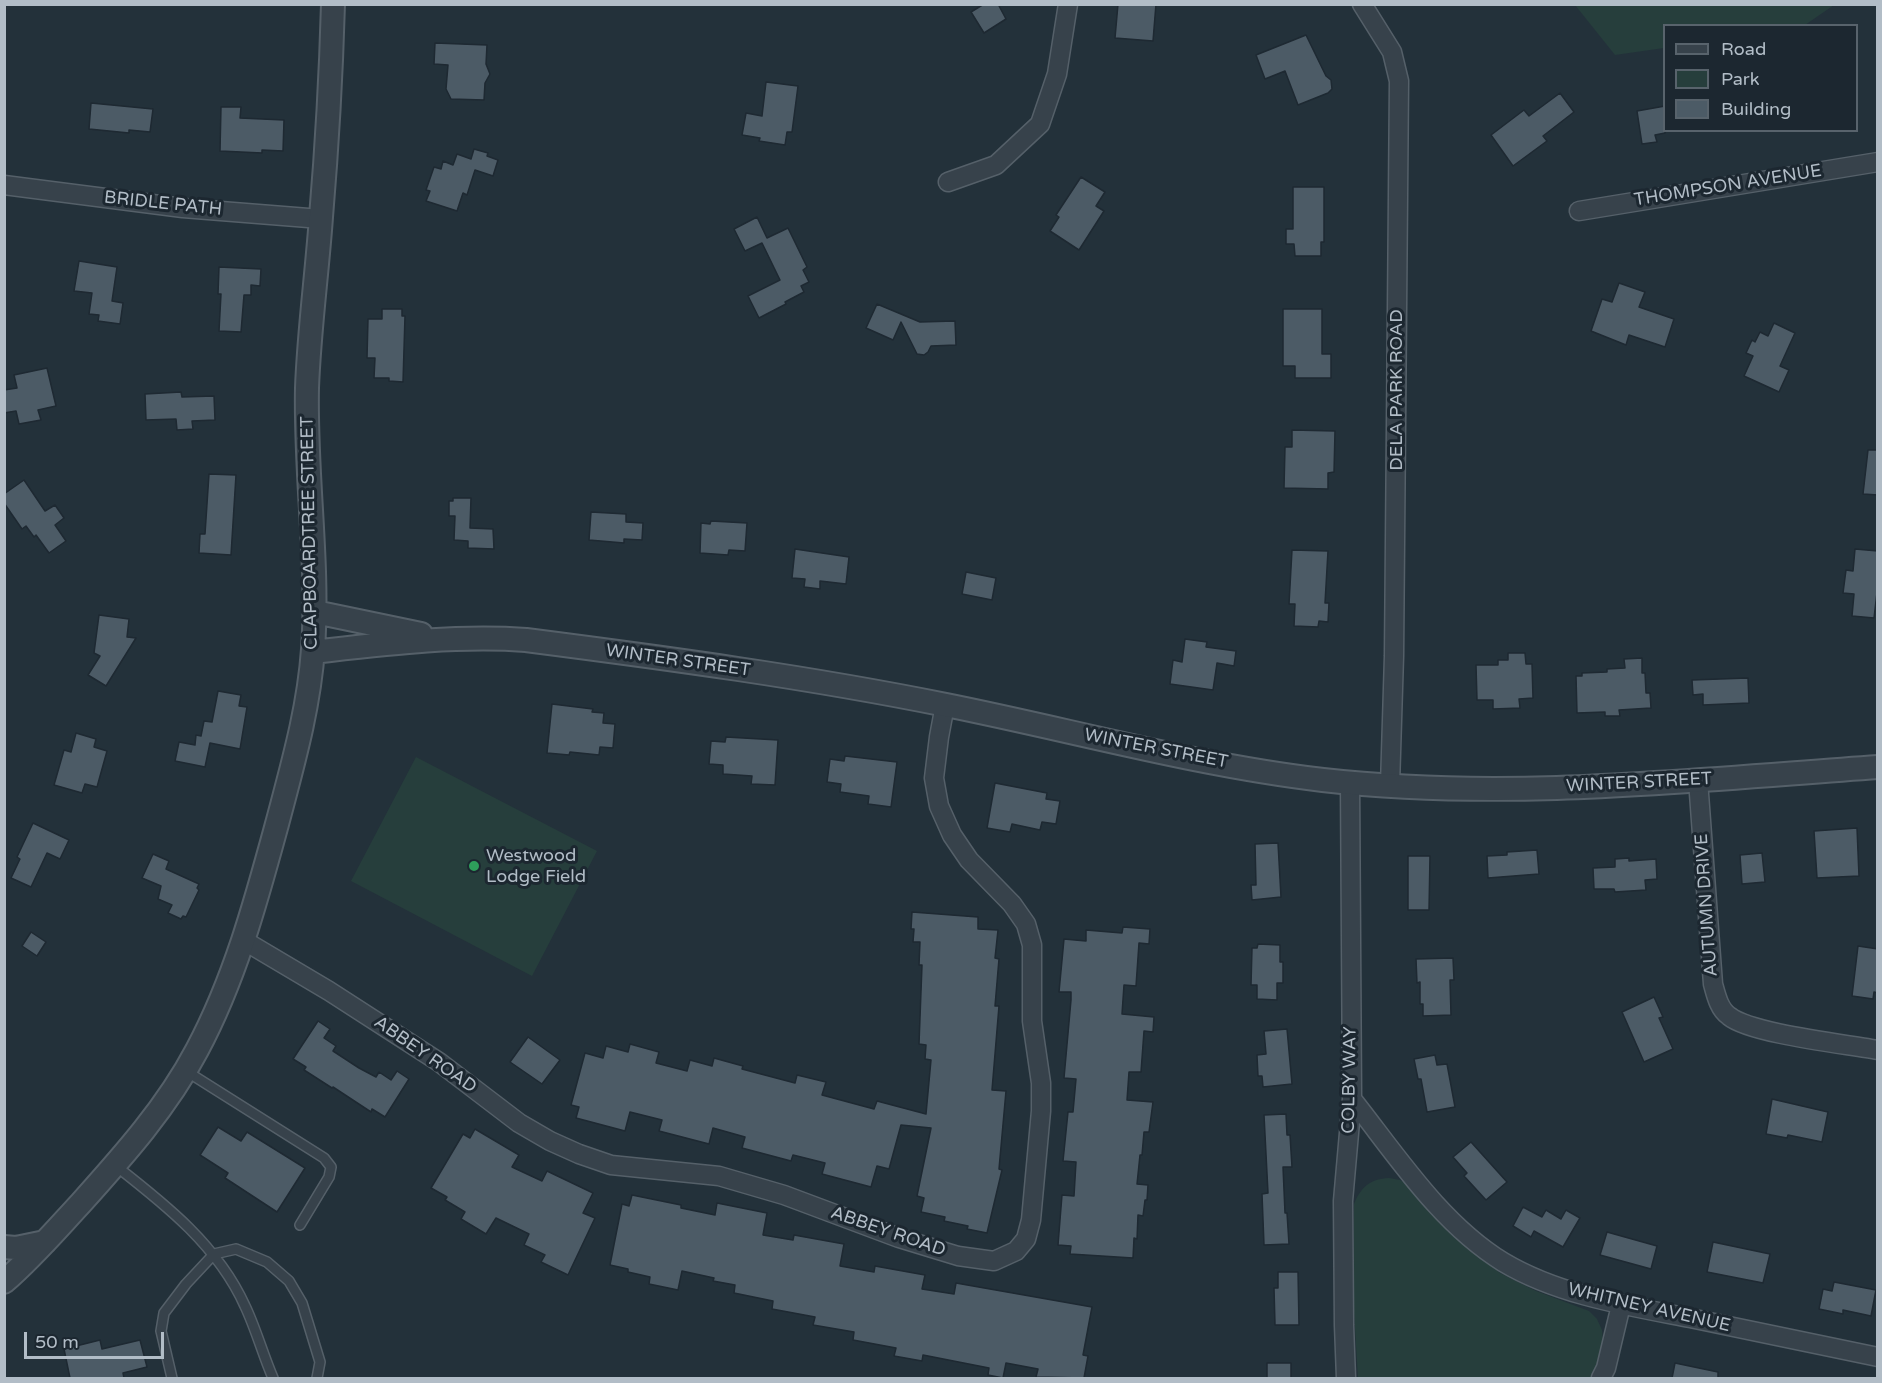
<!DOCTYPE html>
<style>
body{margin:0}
#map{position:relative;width:1882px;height:1383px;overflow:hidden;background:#23313a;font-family:"Varela Round",sans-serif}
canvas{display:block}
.frame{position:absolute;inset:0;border:6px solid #b2bdc7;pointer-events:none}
.legend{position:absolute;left:1663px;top:24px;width:195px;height:108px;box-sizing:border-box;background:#1c2730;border:2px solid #58636c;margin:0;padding:8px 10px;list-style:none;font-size:18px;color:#b2bdc7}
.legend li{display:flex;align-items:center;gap:12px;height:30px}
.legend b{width:30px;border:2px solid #58636c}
.scale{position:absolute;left:24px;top:1332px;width:140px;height:27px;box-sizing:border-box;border:3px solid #b2bdc7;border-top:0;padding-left:8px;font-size:18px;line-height:21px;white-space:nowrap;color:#b2bdc7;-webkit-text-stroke:4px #1c2730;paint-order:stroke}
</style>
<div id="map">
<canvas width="1882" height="1383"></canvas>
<div class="frame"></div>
<ul class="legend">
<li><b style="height:8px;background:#37424b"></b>Road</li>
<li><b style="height:16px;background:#263e3c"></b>Park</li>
<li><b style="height:16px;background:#4c5b66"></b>Building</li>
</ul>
<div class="scale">50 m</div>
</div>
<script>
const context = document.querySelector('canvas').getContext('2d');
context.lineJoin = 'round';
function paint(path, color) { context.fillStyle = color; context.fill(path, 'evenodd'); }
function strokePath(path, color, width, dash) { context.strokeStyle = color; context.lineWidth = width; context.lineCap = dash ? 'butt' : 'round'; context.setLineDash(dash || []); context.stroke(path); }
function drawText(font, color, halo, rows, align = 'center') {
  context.font = font + ' "Varela Round",sans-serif'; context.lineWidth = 6; context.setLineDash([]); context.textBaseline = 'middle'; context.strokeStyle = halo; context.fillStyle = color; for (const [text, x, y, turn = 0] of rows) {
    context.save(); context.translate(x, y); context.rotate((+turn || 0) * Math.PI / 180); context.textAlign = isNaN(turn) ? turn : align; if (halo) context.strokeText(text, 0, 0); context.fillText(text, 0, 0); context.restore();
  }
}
const green = new Path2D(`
 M1575,5H1834L1805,25L1664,26V48L1615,55Z
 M416,757L597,851L532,976L351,881Z
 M1389,1178L1400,1180L1410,1186L1450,1233L1500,1273L1536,1291L1589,1311L1597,1319L1602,1330L1603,1341L1594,1378H1358L1353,1296L1354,1204C1361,1187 1370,1179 1389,1178Z`);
const building = new Path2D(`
 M984,4H998L1006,19L984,33L971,12Z
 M1118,4H1156L1153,41L1115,38Z
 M1306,35L1326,76L1331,80L1332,89L1328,93L1298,105L1285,71L1265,79L1256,55Z
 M435,43L487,45L486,64L490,74L485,83L484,100L451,99L446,89L448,65L434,64Z
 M766,82L798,86L792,132H787L785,145L759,141L760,138L742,135L746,113L762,116Z
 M1560,93L1574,112L1543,136L1547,141L1513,166L1491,135L1524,110L1529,116Z
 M91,103L153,109L150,132L129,130V133L89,129Z
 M1665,106V133L1655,135L1657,142L1642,144L1637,111Z
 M221,107H241L240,118L284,120L283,151L262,150V153L220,151Z
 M474,149L488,153L487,156L498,160L493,176L475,170L467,195L463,193L457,211L426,201L430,191L426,190L434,167L441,169L443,161L453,165L457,154L471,159Z
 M1081,177L1105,192L1096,206L1104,211L1079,250L1050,231L1059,217L1056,215Z
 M1293,187H1324V242H1321V256H1295L1294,244H1286V229H1293Z
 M757,217L767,238L788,228L807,267L803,270L809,282L801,286L804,292L785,302L786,304L759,318L748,296L780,280L762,243L745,251L734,229Z
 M79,261L117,267L112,301L123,303L120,324L98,321L99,315L89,314L92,293L74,291Z
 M219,267L261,269L260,286L251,285V295H244L241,332L219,331L221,294H218Z
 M1619,283L1645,292L1639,307L1674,319L1665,347L1629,335L1626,345L1591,331L1602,299L1612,302Z
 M877,304L920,322L955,321L956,345L931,346L928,352L924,355L917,354L901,322L893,340L866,328Z
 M382,309H402V316H405L403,382L389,381V378H374L375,358H367L368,319H382Z
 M1283,309H1322V354H1331V378H1295V366H1283Z
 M1774,323L1795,333L1780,366L1789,370L1779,392L1744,376L1753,356L1746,353L1752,340L1755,342L1760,332L1768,336Z
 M47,368L56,406L38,410L41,420L19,424L16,411L4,413V390L17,388L14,375Z
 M181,392L182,397L214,396L215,420L192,421L193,429L177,430L176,419L146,420L145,394Z
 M1292,430L1335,431L1334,472L1328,473V489L1284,488L1285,447H1292Z
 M1868,450H1878V495L1863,494Z
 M209,474L236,475L231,555L199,553L200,534H205Z
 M24,480L45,511L55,505L64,518L55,525L66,541L49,553L36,535L34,537L26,526L22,529L4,503V494Z
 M453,498H471L470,528L493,529L494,549L468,548V541L454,540L455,516H449V501H453Z
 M591,512L626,514V522L643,523L642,540L624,539V543L589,540Z
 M711,521L747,523L745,551L729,550L728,555L700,553L701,523L710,524Z
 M795,549L849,557L846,584L820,581V589L804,587L805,579L792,578Z
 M1855,549L1878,551V584L1874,618L1852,616L1854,594L1843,593L1846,570L1853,571Z
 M1292,550L1328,551L1325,603H1329L1328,622L1319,621L1318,627L1294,626L1295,604H1289Z
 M966,572L996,578L992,600L962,594Z
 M99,615L129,619L127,637L136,638L106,686L88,675L100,656L94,653Z
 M1185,639L1207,642L1206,647L1236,651L1234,666L1217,663L1213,690L1170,684L1173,660L1182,662Z
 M1508,653H1525L1526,664H1532L1533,698L1519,699L1520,708L1493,709V700H1477L1476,665H1498V660H1508Z
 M1642,658V673H1645L1646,693H1650L1651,708L1619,710L1620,716H1605V712L1577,713L1576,676H1582V673L1607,672V669L1625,668L1624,659Z
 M1748,678L1749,703L1703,705V694L1693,695L1692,680Z
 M218,691L241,695L239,706L247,707L240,749L210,743L205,767L175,761L179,742L195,745L196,735L201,736L204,721L212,722Z
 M552,704L593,709L592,712L604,713L603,723L615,724L613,748L600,747L599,755L570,752L569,755L547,753Z
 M76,733L96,739L94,747L107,751L97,787L85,784L82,793L54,785L64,750L71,752Z
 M726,737L778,740L775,785L751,784L752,776L723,774V765L709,764L711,741L725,742Z
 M845,756L897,762L891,807L868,804L869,796L840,792L841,784L827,782L830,759L844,761Z
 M995,783L1047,793L1046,799L1060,801L1056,824L1042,822L1040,830L1012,824L1010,832L987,828Z
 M33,823L69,840L60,859L47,853L31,887L11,878L20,859L17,857Z
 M1857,828L1859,876L1817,878L1814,831Z
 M1278,843L1281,897L1252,900L1251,885H1256L1255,844Z
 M1537,850L1539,874L1488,878L1487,856L1507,855V852Z
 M1762,853L1765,882L1742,884L1740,855Z
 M153,854L169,861L166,869L199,884L197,888L199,890L186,917L183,916L181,919L168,913L172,905L158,899L161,886L142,878Z
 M1408,856H1430L1429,910H1408Z
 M1629,858V861L1656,859L1657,879L1645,880L1646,890L1615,892L1614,889H1594L1593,868L1615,867V859Z
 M912,912L978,917V929L998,930L995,958L999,959L995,1006H999L992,1090L1006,1091L999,1169L1002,1170L987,1233L967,1229L968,1226L944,1221L945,1217L921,1212L924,1198L917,1196L931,1128L901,1125L889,1169L877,1166L871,1187L822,1174L825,1163L793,1155L791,1161L742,1148L745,1137L713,1128L709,1144L659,1131L662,1120L630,1112L625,1131L576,1118L579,1107L571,1105L585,1053L603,1058L606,1046L628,1052L630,1044L659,1052L656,1063L687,1071L690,1060L712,1066L714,1058L743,1066L742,1069L795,1083L797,1075L826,1082L822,1095L874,1109L877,1101L926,1114L931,1060L925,1059L926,1045L919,1044L922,965H919L920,942H913L914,929H911Z
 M1123,927L1150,929L1149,944L1139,943L1136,986L1124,985L1122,1014L1154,1017L1153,1032L1144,1031L1141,1072H1129L1127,1100L1153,1102L1149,1132H1144L1142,1155H1140L1137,1184L1148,1185L1147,1200H1145L1143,1216L1138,1215L1137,1239L1134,1238L1133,1258L1070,1254L1071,1246L1058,1245L1062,1195L1074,1196L1076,1162L1063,1161L1068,1112H1073L1076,1079L1064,1078L1071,1000V992H1059L1064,939L1086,941V930L1122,933Z
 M31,932L46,942L37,956L22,946Z
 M1258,944L1280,945V962H1283V983H1277V1000L1257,999V985H1251L1252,948H1257Z
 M1858,946L1878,949V993L1874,992L1873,999L1852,996Z
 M1453,958L1454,980H1450L1451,1015L1423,1016V1004H1420V982L1417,983L1416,959Z
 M1654,997L1663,1017L1659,1018L1673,1049L1644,1062L1622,1012Z
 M318,1021L330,1029L324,1038L336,1046L333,1051L359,1068L376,1077L379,1072L391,1080L397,1071L409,1079L385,1117L372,1109L371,1112L333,1087L332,1088L304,1070L306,1067L293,1059Z
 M1287,1029L1292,1084L1263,1087L1262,1076H1258L1257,1055L1266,1054L1264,1031Z
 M528,1037L560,1060L542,1084L510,1062Z
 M1435,1055L1437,1065L1447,1064L1455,1107L1427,1112L1421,1079H1418L1414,1059Z
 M1772,1099L1828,1112L1822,1142L1788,1135L1787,1138L1766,1134Z
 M1286,1114L1287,1135H1290L1292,1167H1283L1285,1213H1287L1289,1244L1264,1245L1262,1194L1268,1193L1264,1115Z
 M218,1127L241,1141L247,1132L305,1168L277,1212L225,1178L228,1173L200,1155Z
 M475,1129L519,1155L512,1167L542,1181L547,1171L593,1193L583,1213L595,1218L568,1275L541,1262L545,1255L524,1245L529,1234L496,1218L486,1234L461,1219L465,1212L445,1200L447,1197L431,1188L463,1134L470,1138Z
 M1471,1142L1507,1182L1486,1200L1464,1176L1467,1173L1453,1157Z
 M632,1195L681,1205V1208L715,1215L717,1203L767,1213L763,1235L793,1240L794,1235L844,1244L840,1266L874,1272L875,1266L925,1275L922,1289L954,1294L956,1283L1092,1307L1083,1355L1088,1356L1084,1378L1036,1377L1038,1369L1006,1363L1003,1378L988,1375L989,1368L923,1355L922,1361L894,1356L896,1348L853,1340L854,1332L813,1325L815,1317L772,1309L773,1301L734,1293L735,1285L713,1281L714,1278L682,1271L678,1290L649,1284L650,1277L628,1272V1269L610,1265L622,1204L629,1206Z
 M1523,1207L1542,1217L1546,1210L1561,1219L1566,1210L1580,1218L1563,1247L1534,1231L1531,1237L1513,1226Z
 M1607,1232L1657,1246L1651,1269L1600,1255Z
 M1713,1242L1770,1254L1763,1283L1707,1272Z
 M1278,1272H1298L1299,1325H1275L1274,1288H1278Z
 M1834,1282L1876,1290L1871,1316L1843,1310V1314L1819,1309L1823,1289L1832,1291Z
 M100,1340L102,1349L140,1340L147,1367L123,1373L124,1378H70L64,1349Z
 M1267,1363H1291V1378H1267Z
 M1675,1363L1718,1372V1378H1672Z`);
const service = new Path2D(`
 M186,1071L324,1158L331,1167L329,1177L300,1225
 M116,1166C166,1205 218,1246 245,1306C256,1329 263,1355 273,1378
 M172,1378L161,1331L164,1313L186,1284L214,1254L236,1249L267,1262L289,1281L302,1303L320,1362L317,1378`);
const minor = new Path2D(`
 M1362,4L1392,52L1399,81L1394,656L1390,785
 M948,182L996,165L1040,124L1057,74L1068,4
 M4,185L183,208L321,219
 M1579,211L1878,162
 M1698,780L1713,984C1716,995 1719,1009 1729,1016C1751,1034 1846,1044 1878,1050
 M243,940L329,991L439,1062L519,1123L550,1141L579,1154L611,1165L719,1176L784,1195L899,1238L958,1256L994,1261L1016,1251L1026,1239L1031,1220L1041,1111V1083L1032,1021V945L1026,924L1012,904L969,860L952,835L939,806L934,778L939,737L945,705
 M1352,1099C1397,1156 1440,1223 1503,1262C1558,1295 1628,1306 1690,1318C1753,1331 1815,1344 1878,1357
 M1346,1378L1344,1325L1343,1201L1352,1099L1350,781
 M1601,1378L1606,1368L1621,1305`);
const tertiary = new Path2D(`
 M315,612L421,634
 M313,652C384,644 454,635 526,640C666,658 807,677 946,705C1071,730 1195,765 1323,780C1507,801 1694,780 1878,767
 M4,1247L16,1248L45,1242
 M4,1282C32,1258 56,1230 81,1203C124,1155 167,1107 197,1050C235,979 256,901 277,824C292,767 309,709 313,649C319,562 305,475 307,388C309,331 317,274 321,217C327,146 331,75 333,4`);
const markers = [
 [474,866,6,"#2e9e5b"]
];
const streetNames = [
 ["THOMPSON AVENUE",1728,186,-9],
 ["BRIDLE PATH",163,204,6],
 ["DELA PARK ROAD",1397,390,-90],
 ["CLAPBOARDTREE STREET",310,533,-91],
 ["WINTER STREET",678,661,8],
 ["WINTER STREET",1156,749,11],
 ["WINTER STREET",1639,783,-3],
 ["AUTUMN DRIVE",1707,905,-94],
 ["ABBEY ROAD",425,1055,35],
 ["COLBY WAY",1350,1080,-89],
 ["ABBEY ROAD",888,1232,19],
 ["WHITNEY AVENUE",1649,1308,13]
];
const poiNames = [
 ["Westwood",486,856],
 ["Lodge Field",486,877]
];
paint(green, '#263e3c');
paint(building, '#4c5b66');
strokePath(building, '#1e2932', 1.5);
strokePath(service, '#556069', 12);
strokePath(minor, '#556069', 21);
strokePath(tertiary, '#556069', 26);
strokePath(service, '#37424b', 9);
strokePath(minor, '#37424b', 18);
strokePath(tertiary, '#37424b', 22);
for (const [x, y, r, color] of markers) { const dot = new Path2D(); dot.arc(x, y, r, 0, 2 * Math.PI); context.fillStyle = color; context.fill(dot); strokePath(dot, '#1c2730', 2); }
drawText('18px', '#b2bdc7', '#1c2730', streetNames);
drawText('18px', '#b2bdc7', '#1c2730', poiNames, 'left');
</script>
